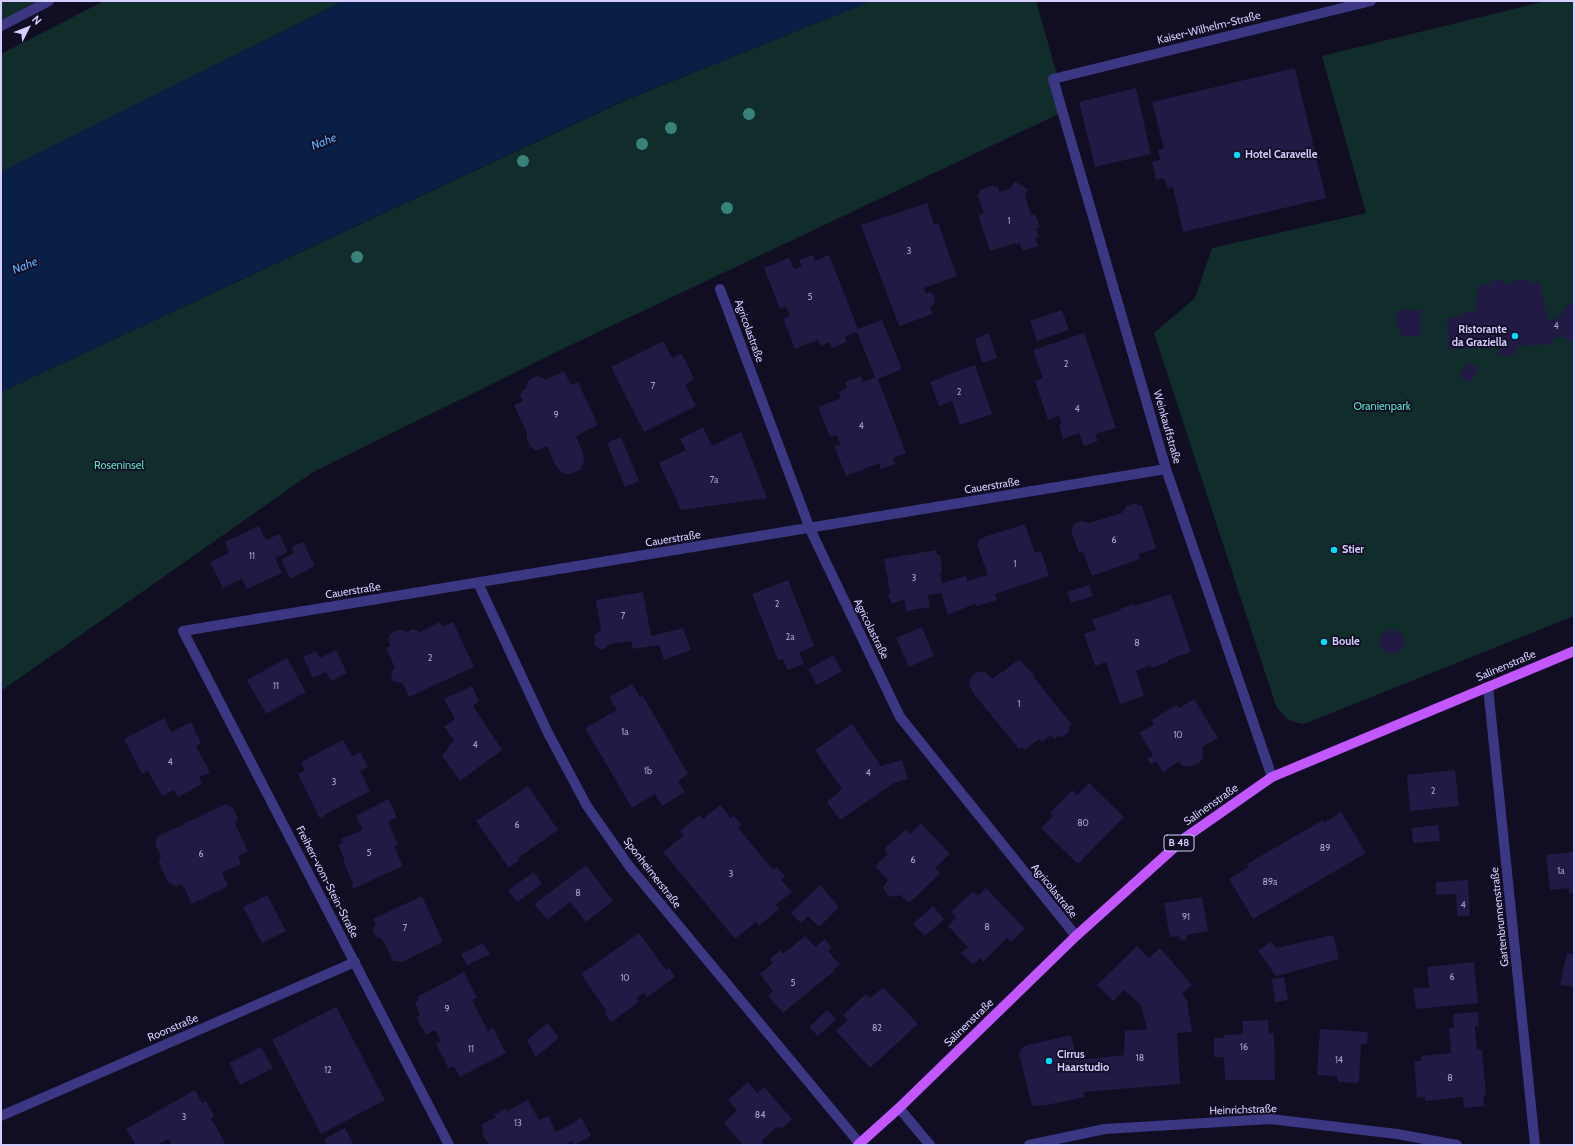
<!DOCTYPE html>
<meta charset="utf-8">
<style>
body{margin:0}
#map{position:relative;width:1575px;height:1146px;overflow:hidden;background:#110d23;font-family:Cabin,sans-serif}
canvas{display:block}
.frame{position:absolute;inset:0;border:2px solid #d5cfff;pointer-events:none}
.north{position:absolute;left:8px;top:8px;width:40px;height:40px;-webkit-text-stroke:3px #110d23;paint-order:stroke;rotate:48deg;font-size:11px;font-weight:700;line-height:16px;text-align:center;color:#d5cfff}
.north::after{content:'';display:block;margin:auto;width:14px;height:18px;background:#d5cfff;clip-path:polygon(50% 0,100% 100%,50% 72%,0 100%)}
</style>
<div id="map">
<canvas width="1575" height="1146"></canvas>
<div class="frame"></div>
<div class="north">N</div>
</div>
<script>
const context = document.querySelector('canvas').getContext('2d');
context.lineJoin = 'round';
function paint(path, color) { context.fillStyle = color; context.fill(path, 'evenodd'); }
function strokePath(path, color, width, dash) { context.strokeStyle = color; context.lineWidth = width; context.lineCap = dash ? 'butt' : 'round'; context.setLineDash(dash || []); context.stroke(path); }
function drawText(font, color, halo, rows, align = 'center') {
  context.font = font + ' Cabin,sans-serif'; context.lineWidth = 3.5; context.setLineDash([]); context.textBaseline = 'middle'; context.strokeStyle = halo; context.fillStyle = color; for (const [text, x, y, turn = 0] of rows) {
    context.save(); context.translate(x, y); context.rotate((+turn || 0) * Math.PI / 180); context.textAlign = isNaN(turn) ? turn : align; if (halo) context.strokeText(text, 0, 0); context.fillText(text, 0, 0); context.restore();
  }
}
const green = new Path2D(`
 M1,1H37L1,23Z
 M104,1H344L1,172V54Z
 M871,1H1036L1067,110L571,345L313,472L1,691V392L626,100Z
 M1546,1H1574V616L1304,724C1289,722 1285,718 1276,706L1154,333L1195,298L1212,248L1366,213L1322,56Z`);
const water = new Path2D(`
 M344,1H871L625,100L1,392V172Z`);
const building = new Path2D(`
 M1295,68L1326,198L1183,232L1173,187L1167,188L1164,178L1156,180L1152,162L1160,160L1158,150L1164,148L1152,102Z
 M1136,88L1151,154L1095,167L1079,102Z
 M1014,181L1028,189L1025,195L1031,215L1035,214L1040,227L1036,228L1039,237L1035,238L1038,246L1023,251L1019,243L1015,245V243L990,251L978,215L984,213L977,194L980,193V190L994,185L995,188L998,187L999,192L1011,188Z
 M927,203L934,225L938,223L957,276L924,288L926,294L929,292L933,294L935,301L933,306H930L933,314L899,326L861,225Z
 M813,255L815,261L829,255L858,329L882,320L902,369L878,379L906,453L893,458L895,464L881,469L879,463L846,476L834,446L840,444L837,435L830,437L818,407L841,398L839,392L847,388L845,382L861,376L863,382L875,377L857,332L845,337L847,342L831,348L829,342L821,346L818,340L795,349L783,318L790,316L786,307L780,309L764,268L789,258L794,269L802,266L799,260Z
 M1527,279L1530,283L1540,282L1547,318L1549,320L1562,317L1561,315L1568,304L1574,303V340L1567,342L1565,331L1562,337L1552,339L1553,344L1516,346V355L1499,356V347L1448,349L1447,318L1461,317V313L1475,312L1479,285L1489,284L1492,281L1501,280L1505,284L1514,283L1517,280Z
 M1062,310L1069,330L1037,341L1030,321Z
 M1397,310H1421V336L1402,337L1397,324Z
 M989,333L997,358L982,363L975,339Z
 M1084,333L1116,428L1095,434L1098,441L1084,446L1079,433L1063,439L1059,425L1062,424L1059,416L1048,420L1035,381L1043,378L1033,350Z
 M663,341L672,358L680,354L683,356L693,377V380L685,385L696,406L644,432L611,367Z
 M1468,362L1479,369L1470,383L1459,376Z
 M975,365L992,414L960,425L952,401L939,406L930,382L944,377L943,376Z
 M564,371L571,385L578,382L598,425L576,436L583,453L584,462L580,470L571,474L562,473L556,466L547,446L536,451L530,446L527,438V433L514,405L523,401L520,395L523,390L527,387L526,385L530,379L537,376L544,378L545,380Z
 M703,427L712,446L741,432L767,498L681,510L659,463L686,450L680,439Z
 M621,437L639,481L625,487L607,443Z
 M1135,503L1142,506L1156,548L1139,554L1140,559L1092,576L1083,552L1079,553L1071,531L1074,524L1082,521L1089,523L1122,513L1126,506Z
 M1025,524L1035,553L1041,551L1049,576L995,594L997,600L977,606L974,604L948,615L941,593L928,595L930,607L906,611L904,599L895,603H892L889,599L888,596L890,592L884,559L936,550L937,555H940L942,572L940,573L942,583L966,576L967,581L988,575L977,545L978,542L981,538Z
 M259,526L266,540L279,534L288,552L275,558L282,573L247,589L242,579L223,588L210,562L229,553L225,542Z
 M303,542L315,566L290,579L281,559L294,553L291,547Z
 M788,580L814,646L799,652L804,664L787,670L783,659L778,660L752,594Z
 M1089,585L1093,596L1071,603L1067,592Z
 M643,592L651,636L683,628L691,650L664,660L659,645L633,649L631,641L610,644L604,649H600L595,645L594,636L597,633L601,631L596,600Z
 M1171,594L1191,652L1168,660V662L1151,668V665L1136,671L1144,696L1120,704L1106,662L1095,666L1084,634L1096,630L1092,620L1121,610L1120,609L1134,604L1135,606Z
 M440,622L442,627L453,622L474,667L409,697L402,682L399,683L393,681L391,675L393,669L395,668L386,648L391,646L388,640L390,634L400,629L407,632L413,629L420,632Z
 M922,627L934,656L909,667L896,638Z
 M1380 642a12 12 0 1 1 24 0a12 12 0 1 1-24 0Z
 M336,650L347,673L331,681L326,672L313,678L303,657L316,651L320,658Z
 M833,655L842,671L817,685L808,669Z
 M287,658L306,692L266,714L247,680Z
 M1019,659L1034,675L1033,676L1072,725L1069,727V731L1063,737L1059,736L1054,739L1051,735L1042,742L1039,739L1025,750L1022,747L1019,749L974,694L969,685L970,678L976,672H985L989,675L992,679L1001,672L1002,673Z
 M632,684L640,697L643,696L688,774L678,781L685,792L662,806L655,794L632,808L585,728L617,710L609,697Z
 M472,686L479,701L473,706L502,750L460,781L442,756L454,740L444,727L455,719L444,699Z
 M1194,699L1218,738L1202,747L1203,757L1198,764L1188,767L1183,766L1178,762L1163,772L1156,761L1151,764L1147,759L1153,755L1139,733L1154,724L1152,720L1176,705L1179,708Z
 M164,718L171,732L191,722L201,743L196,746L210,772L199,777L202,784L178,797L174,790L162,796L148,771L142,774L124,739Z
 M852,724L881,766L902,760L908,779L894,783L840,820L827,802L842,789L815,750Z
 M343,740L352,756L360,752L368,767L360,771L370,791L324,815L325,816L320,819L298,774L305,770L301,762Z
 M1455,770L1459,806L1410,811L1407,775Z
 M1089,783L1124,817L1078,864L1041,828L1053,816L1050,813L1072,790L1077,795Z
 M528,786L558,830L518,858L520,860L509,868L476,821Z
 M388,799L397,817L388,822L398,845L394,846L403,866L357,887L354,889L352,887L353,883L343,861L345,860L338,845L343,843L341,839L363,830L356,816Z
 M225,804L232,807L238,818L235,824L248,851L238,857L241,864L222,873L228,886L192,904L182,884L176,887L168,882L159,863L161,856L155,845L157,837Z
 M720,805L731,818L734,816L742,825L738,828L773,870L777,867L785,877L781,880L792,892L775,905L779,909L759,926L756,922L735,939L663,852L684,835L680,831L700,815L703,819Z
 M1341,812L1366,853L1253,919L1229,879L1249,867L1247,864L1323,820L1324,823Z
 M921,823L950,854L935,868L940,874L909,903L900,895L894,897L887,895L883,887L888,880L875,866L888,854L884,849L906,829L910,834Z
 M1438,825L1440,841L1413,843L1412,828Z
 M1574,852V893L1569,894V888L1550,890L1546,855Z
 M586,865L613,901L586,922L570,902L547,920L534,904Z
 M534,872L542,884L517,902L508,890Z
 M1468,880L1470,916H1457L1456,894L1436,895V882Z
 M820,885L839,907L819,927L808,916L801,923L791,913Z
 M986,888L1025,929L1011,942L1007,938L983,962L980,958L973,965L961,953L968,947L948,926L956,918L951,912L973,891L978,896Z
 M267,895L286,931L262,943L243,907Z
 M422,896L443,942L402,962L393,961L382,939L377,937L372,930L376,925L373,919Z
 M1202,897L1208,931L1186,935L1187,939L1180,940L1179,936L1170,937L1164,903Z
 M933,906L944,919L925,936L913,924Z
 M639,933L666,970L669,968L675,977L647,997L644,993L636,998L639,1002L611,1022L605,1014L607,1012L581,974Z
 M1333,935L1339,959L1284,974L1276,976L1258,951L1271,941L1276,948Z
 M805,936L815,947L825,939L832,948L828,951L840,965L833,970L834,971L783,1013L768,996L773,991L760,974L773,963L770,959L780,950L783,954Z
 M483,943L490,954L467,965L461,954Z
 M1137,946L1149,958L1160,948L1192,985L1182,994L1187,1000L1192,1032L1177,1033L1180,1084L1084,1092L1085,1097L1042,1106V1105L1032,1106L1019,1053L1024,1046L1071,1035L1077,1060L1124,1055L1125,1031L1147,1029L1141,1005L1124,990L1113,1001L1097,985Z
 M1567,953L1574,954V987L1560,985Z
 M1474,962L1478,1003L1416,1009L1413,989L1429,987L1427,967Z
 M464,972L477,998L472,1000L488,1031L493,1028L506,1053L460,1077L454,1066L449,1069L436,1044L441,1041L435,1030L426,1035L416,1017L420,1015L415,1003L419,1000L417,997Z
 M1284,977L1288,1000L1275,1002L1272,979Z
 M883,987L918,1024L870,1068L836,1031L848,1020L843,1015L866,994L871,998Z
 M336,1007L385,1100L321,1134L272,1040Z
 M827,1010L836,1019L818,1036L809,1027Z
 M1478,1012L1479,1026H1475L1477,1050H1482L1486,1095L1483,1096L1484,1106L1464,1108L1463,1097L1425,1101V1097L1417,1098L1414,1061H1421V1056L1451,1053L1449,1028H1454L1453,1014Z
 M1268,1020L1269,1033H1274L1275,1080H1225L1224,1057H1214V1038H1224V1035L1243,1034V1021Z
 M548,1023L559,1038L536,1057L527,1040Z
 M1320,1029L1368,1032L1367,1044H1361L1359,1081L1358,1083L1338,1082L1337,1076L1317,1075Z
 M261,1047L273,1068L240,1085L229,1063Z
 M748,1082L757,1093L764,1087L792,1119L781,1129L778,1126L761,1141L764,1145H743L724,1123L737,1110L728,1100Z
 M195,1090L202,1103L206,1101L214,1116L211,1118L226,1145H172L168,1139L157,1145H136L126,1129Z
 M528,1100L539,1120L548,1116L556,1132L570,1125L581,1117L591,1136L574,1145L572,1141L565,1145H491L487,1142L482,1134L484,1130L481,1125L496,1117L494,1115L506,1108L507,1111Z
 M345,1128L354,1145H327L324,1139Z`);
const minor = new Path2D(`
 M1,26L49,1
 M720,289L810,529L900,717L1076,936
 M478,583L548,733L587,806L629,866L860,1144
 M1488,687L1535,1145
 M1272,777L1166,469L1053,79L1371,1
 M899,1108L930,1145
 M1,1116L355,962
 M449,1145L183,631L1166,469
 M1029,1145L1105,1129L1270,1119L1397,1134L1457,1145`);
const major = new Path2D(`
 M858,1145L899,1108L1076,936L1186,837L1272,777L1574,651`);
const trees = [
 [749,114],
 [671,128],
 [642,144],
 [523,161],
 [727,208],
 [357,257]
];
const markers = [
 [1237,155,4,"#00defa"],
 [1515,336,4,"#00defa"],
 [1334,550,4,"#00defa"],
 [1324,642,4,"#00defa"],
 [1049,1061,4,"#00defa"]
];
const numberNames = [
 ["1",1009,221],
 ["3",909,251],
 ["5",810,297],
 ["4",1556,326],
 ["2",1066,364],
 ["7",653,386],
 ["2",959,392],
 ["4",1077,409],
 ["9",556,415],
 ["4",861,426],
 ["7a",714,480],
 ["6",1114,540],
 ["11",252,556],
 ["1",1015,564],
 ["3",914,578],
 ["2",777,604],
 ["7",623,616],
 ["2a",790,637],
 ["8",1137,643],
 ["2",430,658],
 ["11",276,686],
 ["1",1019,704],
 ["1a",625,732],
 ["10",1178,735],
 ["4",475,745],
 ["4",170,762],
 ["1b",648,771],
 ["4",868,773],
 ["3",334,782],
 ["2",1433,791],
 ["80",1083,823],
 ["6",517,825],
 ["89",1325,848],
 ["5",369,853],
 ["6",201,854],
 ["6",913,860],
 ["1a",1561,871],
 ["3",731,874],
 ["89a",1270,882],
 ["8",578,893],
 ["4",1463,905],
 ["91",1186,917],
 ["8",987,927],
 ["7",405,928],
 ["6",1452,977],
 ["10",625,978],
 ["5",793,983],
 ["9",447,1009],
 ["82",877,1028],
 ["16",1244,1047],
 ["11",471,1049],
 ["18",1140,1058],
 ["14",1339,1060],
 ["12",328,1070],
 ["8",1450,1078],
 ["84",760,1115],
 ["3",184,1117],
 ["13",518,1123]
];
const shields = [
 [1179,843,30]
];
const shieldNames = [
 ["B 48",1179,843]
];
const streetNames = [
 ["Kaiser-Wilhelm-Straße",1209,28,-14],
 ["Agricolastraße",749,331,70],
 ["Weinkauffstraße",1167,427,74],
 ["Cauerstraße",992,486,-9],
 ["Cauerstraße",673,539,-9],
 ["Cauerstraße",353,591,-9],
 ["Agricolastraße",871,629,64],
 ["Salinenstraße",1506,666,-23],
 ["Salinenstraße",1211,805,-35],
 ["Sponheimerstraße",652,873,52],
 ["Freiherr-vom-Stein-Straße",327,882,63],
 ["Agricolastraße",1054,891,51],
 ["Gartenbrunnenstraße",1500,917,-96],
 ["Salinenstraße",969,1023,-44],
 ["Roonstraße",173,1028,-23],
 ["Heinrichstraße",1243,1110,-2]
];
const poiNames = [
 ["Hotel Caravelle",1245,155],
 ["Ristorante",1507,330,"right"],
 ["da Graziella",1507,343,"right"],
 ["Stier",1342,550],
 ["Boule",1332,642],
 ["Cirrus",1057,1055],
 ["Haarstudio",1057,1068]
];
const parkNames = [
 ["Oranienpark",1382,407],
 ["Roseninsel",119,466]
];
const waterNames = [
 ["Nahe",324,142,-22],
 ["Nahe",25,266,-22]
];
paint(green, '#102d2c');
paint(water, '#0a1f45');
paint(building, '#221944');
strokePath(minor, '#3b3783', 10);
strokePath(major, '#c256ff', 10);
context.fillStyle = '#38827a';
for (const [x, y] of trees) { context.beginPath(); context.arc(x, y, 6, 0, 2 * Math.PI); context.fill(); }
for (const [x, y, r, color] of markers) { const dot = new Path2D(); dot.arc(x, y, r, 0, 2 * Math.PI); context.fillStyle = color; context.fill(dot); strokePath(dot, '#110d23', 1.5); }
drawText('9px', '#a8a2d0', null, numberNames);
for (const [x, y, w] of shields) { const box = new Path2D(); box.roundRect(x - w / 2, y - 8, w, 16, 3); context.fillStyle = '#110d23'; context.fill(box); strokePath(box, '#d5cfff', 1); }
drawText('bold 10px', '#d5cfff', null, shieldNames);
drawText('11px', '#d5cfff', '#110d23', streetNames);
drawText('bold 11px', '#d5cfff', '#110d23', poiNames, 'left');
drawText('11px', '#58e2c1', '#110d23', parkNames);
drawText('italic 12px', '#5db2ff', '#110d23', waterNames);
</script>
